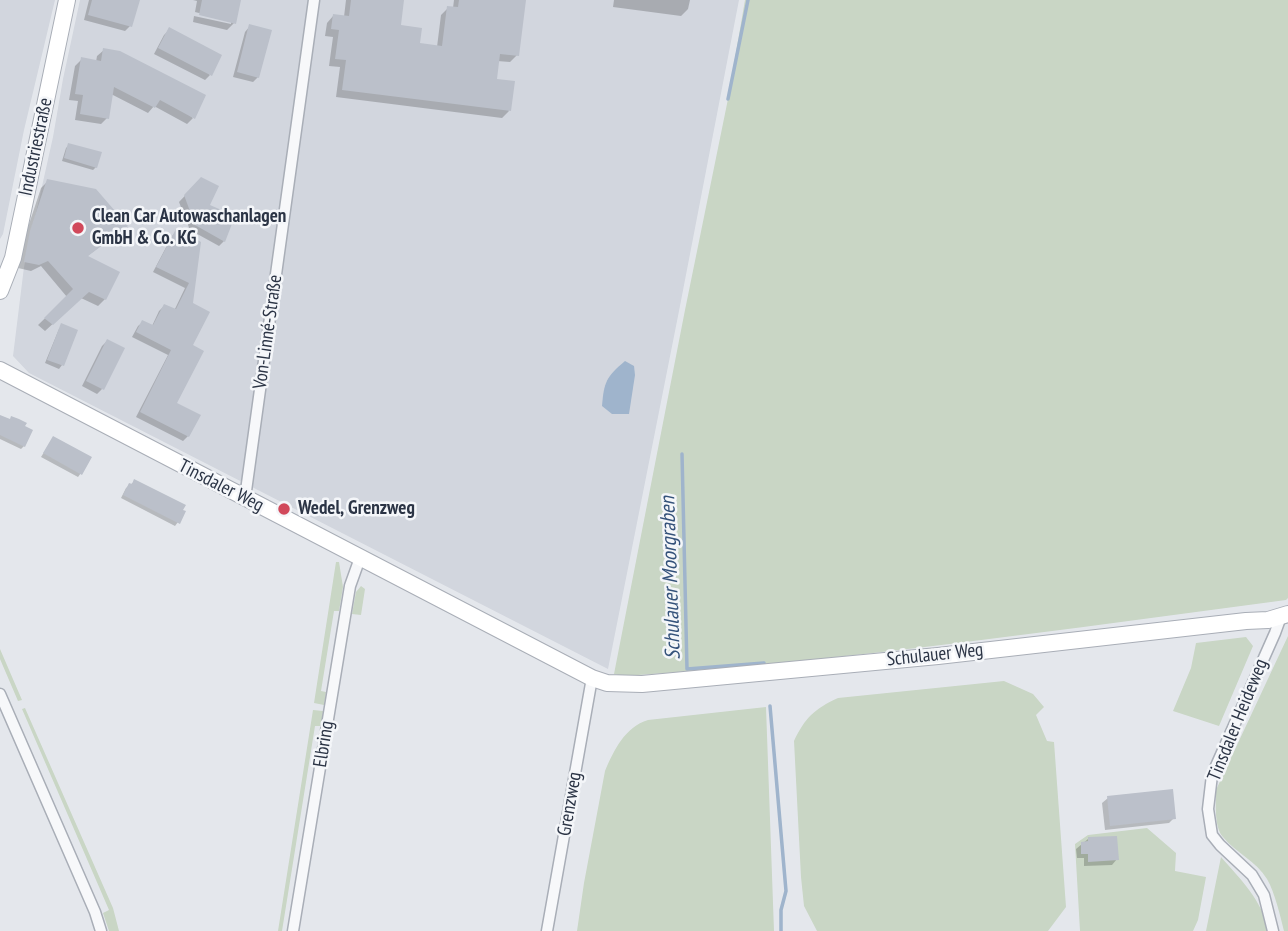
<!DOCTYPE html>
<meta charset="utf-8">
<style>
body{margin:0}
canvas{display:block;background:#e4e7ec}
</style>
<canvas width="1288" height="931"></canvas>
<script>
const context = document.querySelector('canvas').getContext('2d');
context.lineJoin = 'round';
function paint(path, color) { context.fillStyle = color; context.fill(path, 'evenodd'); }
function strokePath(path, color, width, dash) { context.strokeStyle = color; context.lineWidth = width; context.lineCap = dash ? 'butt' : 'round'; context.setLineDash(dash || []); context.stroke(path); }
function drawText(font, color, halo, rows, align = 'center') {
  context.font = font + ' "PT Sans Narrow",sans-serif'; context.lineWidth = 5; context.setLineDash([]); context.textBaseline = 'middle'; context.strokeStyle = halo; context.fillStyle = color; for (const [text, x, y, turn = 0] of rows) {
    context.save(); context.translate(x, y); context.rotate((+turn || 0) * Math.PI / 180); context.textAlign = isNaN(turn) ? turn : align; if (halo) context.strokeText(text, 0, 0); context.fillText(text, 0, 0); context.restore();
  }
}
const built = new Path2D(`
 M0,0H55L24,130L3,234L0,239Z
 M80,0H739L679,311L608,669L29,373L13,356L24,267L53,137L63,79Z`);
const green = new Path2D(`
 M745,0H1288V598L1286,600C1066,629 846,661 624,676L614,674L685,310L728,99Z
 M336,562H339L343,587L339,611H334L321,691L326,692L324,705L314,703Z
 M361,586L365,589L361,615L352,614L356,592Z
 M1288,636V931H1284C1280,915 1275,893 1267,879C1256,861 1236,853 1223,837C1214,827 1216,803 1216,790Z
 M1246,637L1253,646L1219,726L1173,711L1191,668L1196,643Z
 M0,649L22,700L18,701L0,659Z
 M1004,681L1033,694L1044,707L1036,715L1047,741L1054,742L1066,907L1048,931H817L804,906L801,877L794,741C805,718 814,709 838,698Z
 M766,707L774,931H577L584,883L605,771C614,750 625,727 648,720Z
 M25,708L113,908L119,931H109L103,913L109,910L22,709Z
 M313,710L323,711L321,726H315L282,931H278Z
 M1147,828L1176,853L1175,871L1206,877L1198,920L1193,931H1080L1075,844L1088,835Z
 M1221,857C1242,881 1261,899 1269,931H1206Z`);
const water = new Path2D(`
 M625,361L634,366L635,375L629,414H612L602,406C604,382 606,377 625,361Z`);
const shadow = new Path2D(`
 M89,0H138L130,26L125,31L84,20Z
 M193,0H239L234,23L227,30L193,22L194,16L231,24V21L195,12L197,1Z
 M346,0H402L399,27L418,45L437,47L441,15L448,8H453L454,0H516L517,55L510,62L497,61L495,80L509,111L502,118L336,97L340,67L329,66L333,37L325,36L327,23L334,15L344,17Z
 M614,0H690L688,9L681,16L613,7Z
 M250,26L258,77L253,82L233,77L245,32Z
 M169,30L210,75L205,80L154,54L164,35Z
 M104,50L193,118L187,124L154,106L148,113L111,94L107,118L101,124L75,120L78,101L69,100L75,66L82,59L96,62L97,56Z
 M69,145L96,167L93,170L62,161L66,148Z
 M201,179L208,206L224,241L219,246L190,230L179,202Z
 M48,181L119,232L86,257L105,299L98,306L81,298L45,331L38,325L67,297L41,266L31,271L18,268L24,239L41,188Z
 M177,231L199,243L191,304V346L175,404L188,436L183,441L136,417L168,355L132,337L138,326L143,322L152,326L159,311L164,306L174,311L185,288L153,272L172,236Z
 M62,326L76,331L62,365L59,369L45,363L59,329Z
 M107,341L102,389L97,394L82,386L102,346Z
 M0,420L24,446L21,449L0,439Z
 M53,438L81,473L78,477L41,457Z
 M135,481L178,522L175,526L121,498L126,488Z
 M1108,798L1174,818L1169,823L1105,830L1102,803Z
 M1088,839L1117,859L1112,865L1084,866V858H1077L1076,849Z`);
const stream = new Path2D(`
 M728,99L748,0
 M682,454L687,669L764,663
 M770,706L786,891L781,910V931`);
const building = new Path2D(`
 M92,0H140L132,27L88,15Z
 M202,0H241L236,24L199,15Z
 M351,0H404L401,25L422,28L420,43L442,46L447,6L458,7L459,0H526L519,56L500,54L497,79L515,81L511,111L342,90L346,60L335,59L339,30L331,29L333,14L349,16Z
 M249,24L272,30L259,78L237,72Z
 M169,27L222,55L212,76L158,48Z
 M103,48L120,51L206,95L195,119L160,100L155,108L114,87L109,119L80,114L83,95L75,94L81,57L101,61Z
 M68,143L102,152L97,168L64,158Z
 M201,177L219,186L210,205L235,216L225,242L195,225L184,195Z
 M47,179L96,189L128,226L88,256L120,272L106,300L89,292L53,325L44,318L73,289L48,261L39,265L24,262L30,231Z
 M176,229L201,242L193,303L210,312L193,345L204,351L177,403L201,415L189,437L140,412L171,350L136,332L142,320L153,325L164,304L176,309L189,283L156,267Z
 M61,323L78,330L64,366L47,360Z
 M107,339L125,348L104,390L86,381Z
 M0,415L10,419L11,416L19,419L27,423L25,426L33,430L25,447L0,435Z
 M53,436L92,457L82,475L43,453Z
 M134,479L186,505L183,510L186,511L180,524L123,495L129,483L132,484Z
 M1173,789L1176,819L1110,826L1107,796Z
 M1117,836L1119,860L1088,862V854H1081V842L1088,841V837Z`);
const street = new Path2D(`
 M245,498L314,0
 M0,694L95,912L101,931
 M293,931L350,586L360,558
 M547,931L592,678
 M1273,931L1264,895L1252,875L1220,845L1212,835L1208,809L1212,775L1275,633L1279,622L1278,618`);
const secondary = new Path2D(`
 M0,291L13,258L67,0
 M0,370L592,678L607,683L642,684L938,656L1246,621L1268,620L1288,614`);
const markers = [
 [78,228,7,"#d1495b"],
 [284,509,7,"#d1495b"]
];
const streetNames = [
 ["Industriestraße",36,147,-78],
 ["Von-Linné-Straße",268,332,-82],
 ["Tinsdaler Weg",221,486,27],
 ["Schulauer Weg",935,655,-6],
 ["Tinsdaler Heideweg",1238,720,-68],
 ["Elbring",324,744,-81],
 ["Grenzweg",570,804,-80]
];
const poiNames = [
 ["Clean Car Autowaschanlagen",92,217],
 ["GmbH & Co. KG",92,239],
 ["Wedel, Grenzweg",298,509]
];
const waterNames = [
 ["Schulauer Moorgraben",671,578,-92]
];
paint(built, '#d2d6de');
paint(green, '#c9d6c5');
paint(water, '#9fb4cc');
paint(shadow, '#0003');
strokePath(stream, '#9fb4cc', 3.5);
paint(building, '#bbc0ca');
strokePath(street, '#a9aeb7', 13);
strokePath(secondary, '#a9aeb7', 18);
strokePath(street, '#f7f8fa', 10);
strokePath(secondary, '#fff', 16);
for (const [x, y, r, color] of markers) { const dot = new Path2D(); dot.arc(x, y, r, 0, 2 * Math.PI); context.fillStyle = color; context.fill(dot); strokePath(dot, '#f4f6f9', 2.5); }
drawText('19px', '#2b3445', '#f4f6f9', streetNames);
drawText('bold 19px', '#2b3445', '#f4f6f9', poiNames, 'left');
drawText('italic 21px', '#34527a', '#f4f6f9', waterNames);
</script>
